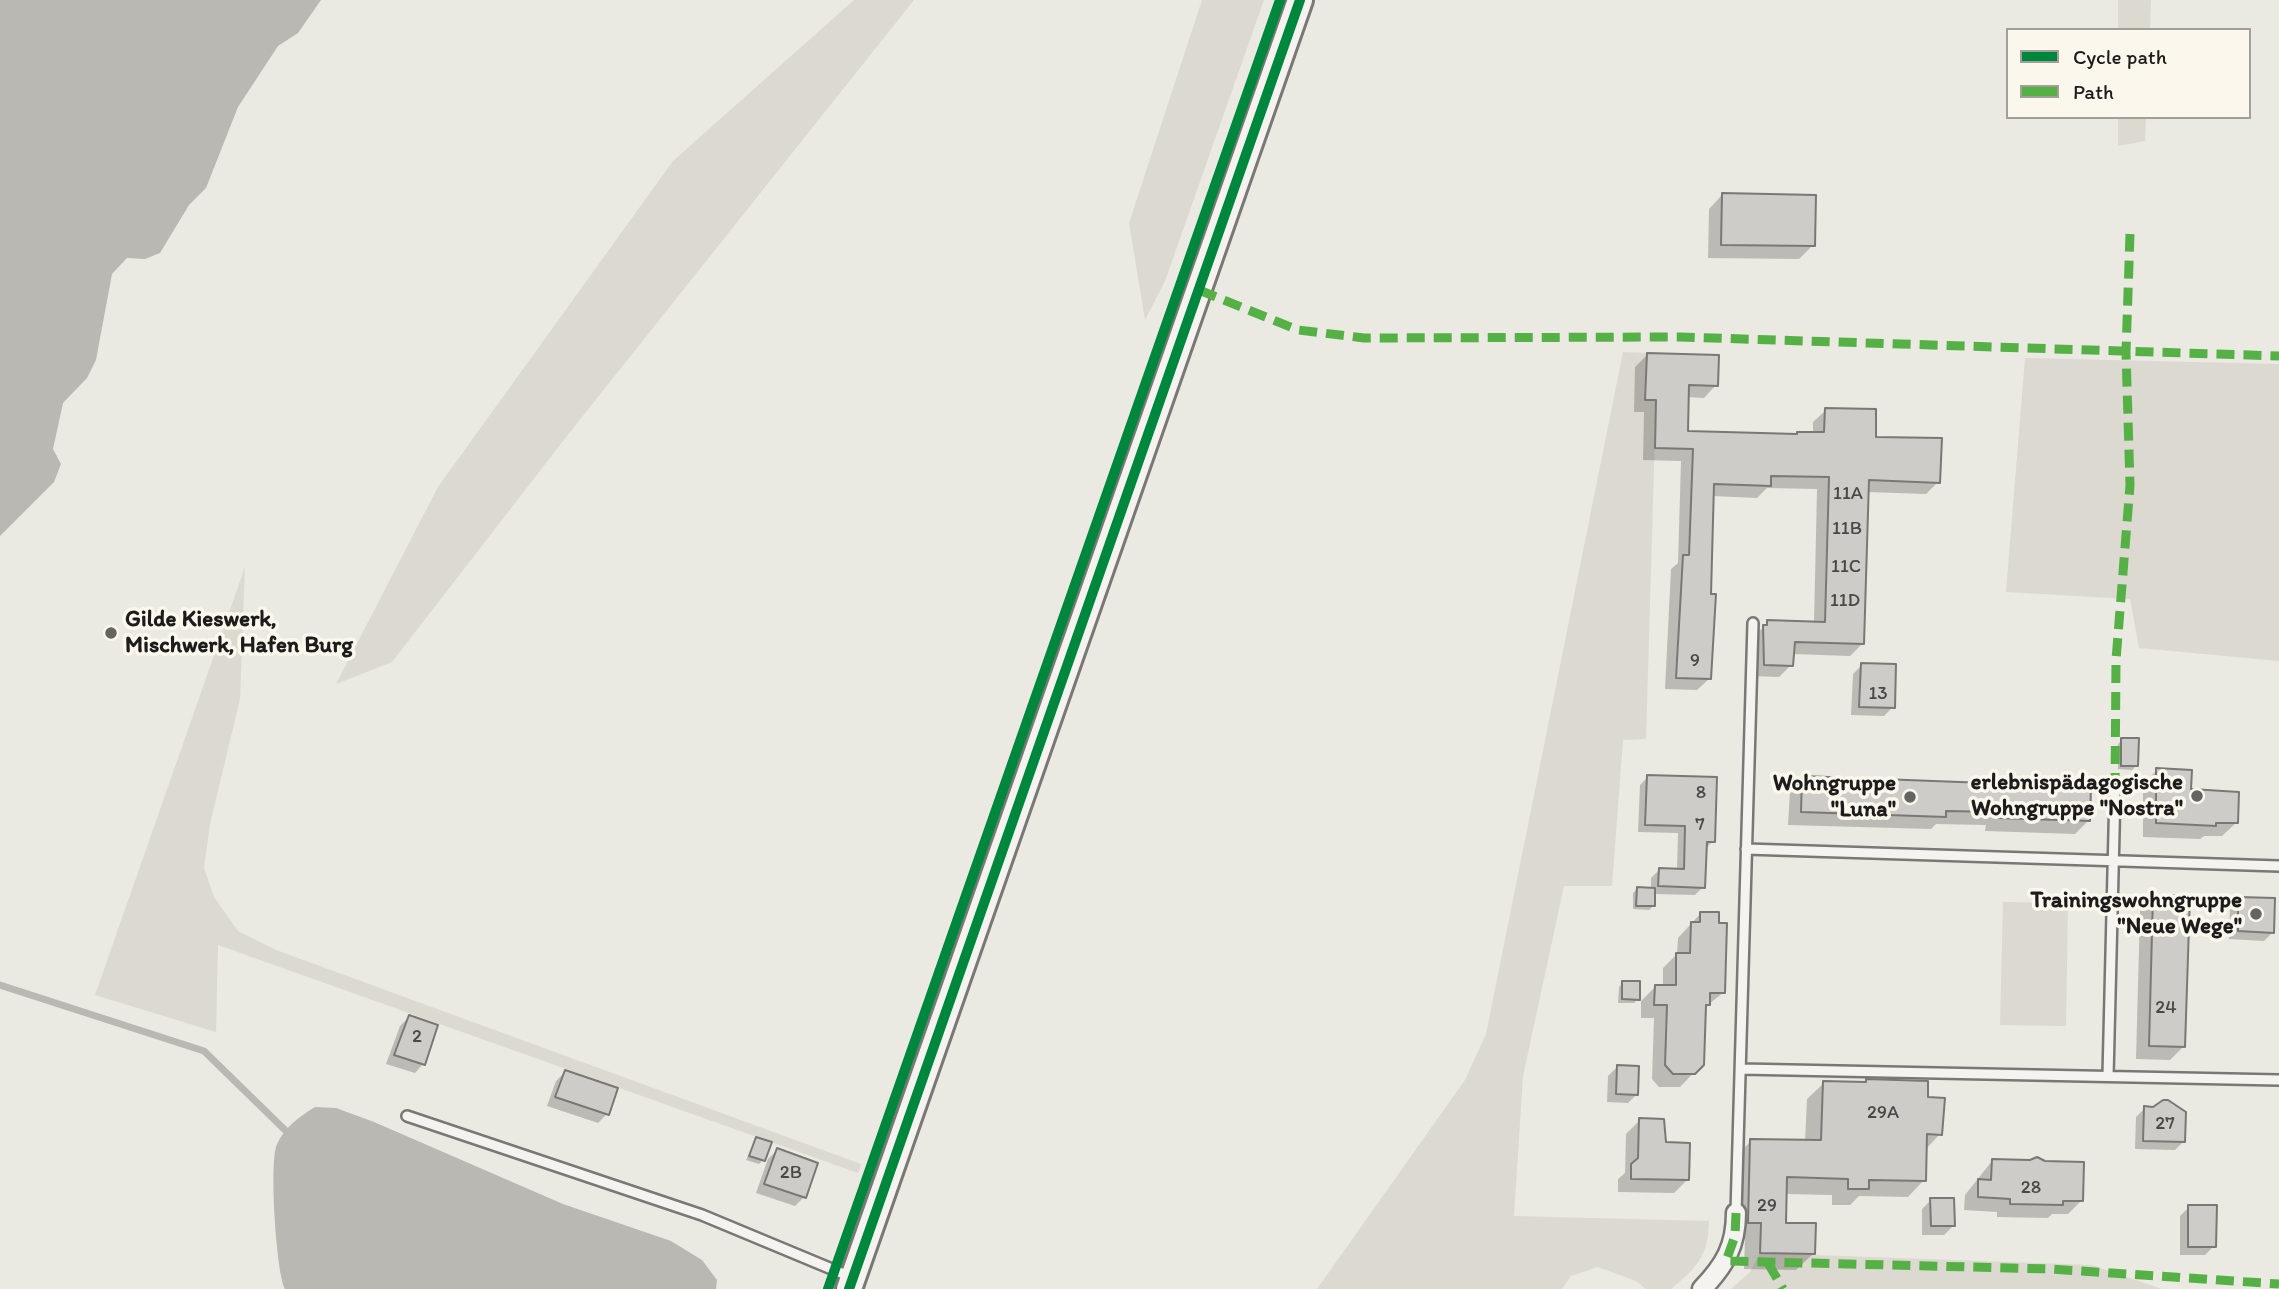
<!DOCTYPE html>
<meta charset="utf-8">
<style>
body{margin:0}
#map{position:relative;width:2279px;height:1289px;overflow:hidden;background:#eae9e2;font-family:Itim,sans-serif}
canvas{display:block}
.legend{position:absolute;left:2006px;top:28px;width:245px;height:91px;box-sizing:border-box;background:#fbf7ec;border:2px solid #a29f99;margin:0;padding:9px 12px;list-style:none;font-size:21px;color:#1c1c1c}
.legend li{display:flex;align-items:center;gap:14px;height:35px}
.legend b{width:35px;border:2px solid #a29f99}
</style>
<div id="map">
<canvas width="2279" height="1289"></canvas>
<ul class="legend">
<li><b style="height:9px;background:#00873e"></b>Cycle path</li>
<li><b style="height:9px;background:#55b145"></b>Path</li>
</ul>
</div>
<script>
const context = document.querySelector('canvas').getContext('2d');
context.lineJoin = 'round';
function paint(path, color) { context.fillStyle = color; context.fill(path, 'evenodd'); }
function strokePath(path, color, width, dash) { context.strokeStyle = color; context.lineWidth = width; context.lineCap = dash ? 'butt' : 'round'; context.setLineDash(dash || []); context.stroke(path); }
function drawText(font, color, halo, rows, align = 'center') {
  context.font = font + ' Itim,sans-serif'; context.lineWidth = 7; context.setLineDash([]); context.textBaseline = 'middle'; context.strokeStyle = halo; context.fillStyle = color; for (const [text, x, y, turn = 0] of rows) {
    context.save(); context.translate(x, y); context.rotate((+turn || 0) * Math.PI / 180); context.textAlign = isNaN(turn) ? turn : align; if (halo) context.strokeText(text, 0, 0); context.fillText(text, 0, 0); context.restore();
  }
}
const green = new Path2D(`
 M854,0H914L570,432L392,662L336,684L438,487L673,161Z
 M1202,0H1264L1165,281L1145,320L1129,223Z
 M2118,0H2151L2150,30H2118Z
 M2118,117H2146L2145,141L2118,146Z
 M1623,352L1647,353L1645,400H1656L1646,739L1623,740L1612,886H1564L1523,1076L1514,1216L1709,1221C1708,1257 1697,1267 1671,1289H1646L1636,1281L1598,1267L1571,1276L1562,1289H1317L1465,1080L1486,1034Z
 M2025,358L2279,364V661L2139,648L2130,599L2006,592Z
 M245,567L240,699L210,824L204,868L214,897L238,931L276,950L861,1164L858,1173L218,945L216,1032L95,995Z
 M2003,902L2068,903L2066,1026L2000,1025Z
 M1760,1253L2091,1265L2162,1289H1731L1750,1272Z`);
const water = new Path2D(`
 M0,0H321L298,33L278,46L238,107L206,188L189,205L160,253L145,259L127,258L112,274L96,360L87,378L63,403L53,449L61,464L54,482L0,536Z
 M315,1107L336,1108L374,1122L563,1204L671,1241L702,1260L717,1280L716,1289H285C276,1271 269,1161 277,1144C285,1127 300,1116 315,1107Z`);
const shadow = new Path2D(`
 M1722,195L1813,245L1799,259L1708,258L1709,209Z
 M1647,355L1716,385L1704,398L1687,397L1686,433L1796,436L1813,433V422L1826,410L1938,482L1926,494L1867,492L1862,644L1850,656L1792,654L1791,665L1779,677L1752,676V639L1768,622L1814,623L1817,489L1767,488L1757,498L1712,496L1710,678L1697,690L1665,689L1671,569L1678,563L1681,461L1643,460L1644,412H1634L1635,367Z
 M1862,665L1893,707L1884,716L1851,715L1853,674Z
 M2122,740L2136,766L2132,770L2118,769V744Z
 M2157,770L2190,790L2236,823L2222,836H2204L2200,839L2143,837V784Z
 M1648,777L1713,841L1704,850L1703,887L1695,895L1653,894V906L1649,910L1633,909V893L1637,889H1651V878L1659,870H1677L1678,833L1638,832L1640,785Z
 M1803,777L2089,820L2075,834L1985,831L1986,825L1936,824L1931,829L1788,825L1790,791Z
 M2154,897L2184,1046L2170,1060L2136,1059L2140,911Z
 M2239,899L2273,932L2264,941L2229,939L2230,908Z
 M1701,913L1724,992L1704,1008L1702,1064L1680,1087H1659L1652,1079L1654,1018H1641V1001L1655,987H1663V968L1677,954L1678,938Z
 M1623,983L1638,999L1634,1003H1618L1619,987Z
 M409,1017L423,1064L415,1073L386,1064L400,1026Z
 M1617,1067L1637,1094L1628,1103L1607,1102L1608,1076Z
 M565,1072L616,1089L607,1114L598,1123L547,1106L556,1081Z
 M1824,1083L1926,1099L1940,1134L1925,1150L1924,1180L1908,1197L1859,1196L1850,1205H1832V1195L1785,1194L1784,1224L1813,1254L1796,1270L1744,1269L1745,1239H1732L1734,1158L1751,1141L1805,1142L1807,1099Z
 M2145,1108L2184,1141L2175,1150L2135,1149L2136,1117Z
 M1640,1120L1664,1143L1688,1179L1674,1193L1618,1192V1179L1625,1173L1626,1134Z
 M756,1139L763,1160L759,1164L746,1160Z
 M777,1150L816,1164L804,1197L795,1206L756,1193L768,1159Z
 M1992,1161L2082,1200L2068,1214H2052L2048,1218L1997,1217V1212L1964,1210L1965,1195Z
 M1931,1200L1953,1226L1944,1235H1922V1209Z
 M2189,1207L2214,1246L2205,1255H2180V1216Z`);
const stream = new Path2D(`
 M0,985L204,1051L286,1131`);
const building = new Path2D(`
 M1722,193L1816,195L1815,246L1721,245Z
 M1647,353L1719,355L1718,386L1689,385L1688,431L1797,434V432H1824L1825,408L1876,409V437L1942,438L1940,483L1869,480L1864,644L1795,642L1793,666L1764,665L1763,625H1767V620L1825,622L1829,477L1771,476V486L1714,484L1711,594H1716L1711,679L1676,678L1683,555H1689L1693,449L1655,448L1656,400H1645Z
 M1861,663L1896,664L1895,708L1859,707Z
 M2121,738H2139L2138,766H2121Z
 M2156,768L2192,770L2191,789L2239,792L2238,823H2216V826L2156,823Z
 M1647,775L1717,777L1715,842H1707L1705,888L1658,886L1659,868L1684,869L1685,826L1645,825Z
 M1802,776L2091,787L2090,821L1998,818V812L1946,811V817L1801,812Z
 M1637,887L1655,888V906H1636Z
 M2153,895L2190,896L2185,1047L2149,1046Z
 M2238,897L2275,898L2274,933L2238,931Z
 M1700,912H1719V923H1727L1725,993H1710V1005H1706L1704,1065L1695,1074H1673L1665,1065L1667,1005H1654L1655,985H1676V953H1690L1691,922H1700Z
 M1622,981H1640V1000L1622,999Z
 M409,1015L438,1025L425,1065L394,1055Z
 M1617,1065L1639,1066L1638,1095L1616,1094Z
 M565,1070L618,1088L609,1115L555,1097Z
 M1866,1079L1928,1081V1097L1945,1098L1942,1135L1927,1134L1926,1181L1869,1180V1189H1848V1179L1787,1177L1786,1223H1816L1815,1254L1760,1253L1761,1223H1748L1750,1139L1821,1140L1823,1081L1866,1082Z
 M2163,1100H2168L2186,1112L2185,1142L2143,1141L2144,1106L2153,1107Z
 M1639,1118L1664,1119L1666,1142L1690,1143L1689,1180L1631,1179V1164L1638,1158Z
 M756,1137L772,1142L765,1161L749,1156Z
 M777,1148L818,1163L806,1198L764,1184Z
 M2037,1157L2045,1161L2084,1162L2083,1201H2063V1205L2010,1204V1199L1978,1197V1179L1991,1180L1992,1159L2030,1160Z
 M1930,1198H1954L1955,1226H1931Z
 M2188,1205H2217L2216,1247H2188Z`);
const lane = new Path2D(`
 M1746,849L2279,866
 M1741,1069L2279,1080
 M2108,1076L2115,791
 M407,1116L702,1215L851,1277
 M1736,1213L1753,623`);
const street = new Path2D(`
 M1702,1289C1725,1265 1736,1246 1736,1213`);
const secondary = new Path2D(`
 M849,1289L1300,0`);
const quiet = new Path2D(`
 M1199,290L1298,330L1364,338L1680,337L2279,356
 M2115,791L2116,660L2130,485L2126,352L2130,234
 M1736,1213L1735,1236L1726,1261L2051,1269L2279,1284
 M1768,1263L1783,1289`);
const cycleway = new Path2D(`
 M828,1289L1280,0
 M849,1289L1300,0`);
const markers = [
 [111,633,7,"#646461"],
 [2197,796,7,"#646461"],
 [1910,797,7,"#646461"],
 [2256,914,7,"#646461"]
];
const numberNames = [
 ["11A",1848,494],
 ["11B",1847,529],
 ["11C",1846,567],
 ["11D",1845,601],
 ["9",1695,661],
 ["13",1878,694],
 ["8",1701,793],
 ["7",1700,825],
 ["24",2166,1008],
 ["2",417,1037],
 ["29A",1883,1113],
 ["27",2165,1124],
 ["2B",791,1173],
 ["28",2031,1188],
 ["29",1767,1206]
];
const poiNames = [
 ["Gilde Kieswerk,",125,620,"left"],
 ["Mischwerk, Hafen Burg",125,646,"left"],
 ["erlebnispädagogische",2183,783],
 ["Wohngruppe \"Nostra\"",2183,809],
 ["Wohngruppe",1896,784],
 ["\"Luna\"",1896,810],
 ["Trainingswohngruppe",2242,901],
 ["\"Neue Wege\"",2242,927]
];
paint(green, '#dbd9d0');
paint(water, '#bab8b2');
paint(shadow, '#0003');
strokePath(stream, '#bab8b2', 7);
paint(building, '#cdccc8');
strokePath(building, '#797875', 2);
strokePath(lane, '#797875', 14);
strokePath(street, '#797875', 23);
strokePath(secondary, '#797875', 30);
strokePath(lane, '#f4f3ef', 9);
strokePath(street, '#f4f3ef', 18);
strokePath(secondary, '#f4f3ef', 24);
strokePath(quiet, '#55b145', 9, [18, 9]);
strokePath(cycleway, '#00873e', 10);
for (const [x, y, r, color] of markers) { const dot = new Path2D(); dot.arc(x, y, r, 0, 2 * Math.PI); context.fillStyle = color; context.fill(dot); strokePath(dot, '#fbf7ec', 2.5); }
drawText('19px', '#484847', null, numberNames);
drawText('bold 23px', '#1c1c1c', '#fbf7ec', poiNames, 'right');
</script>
